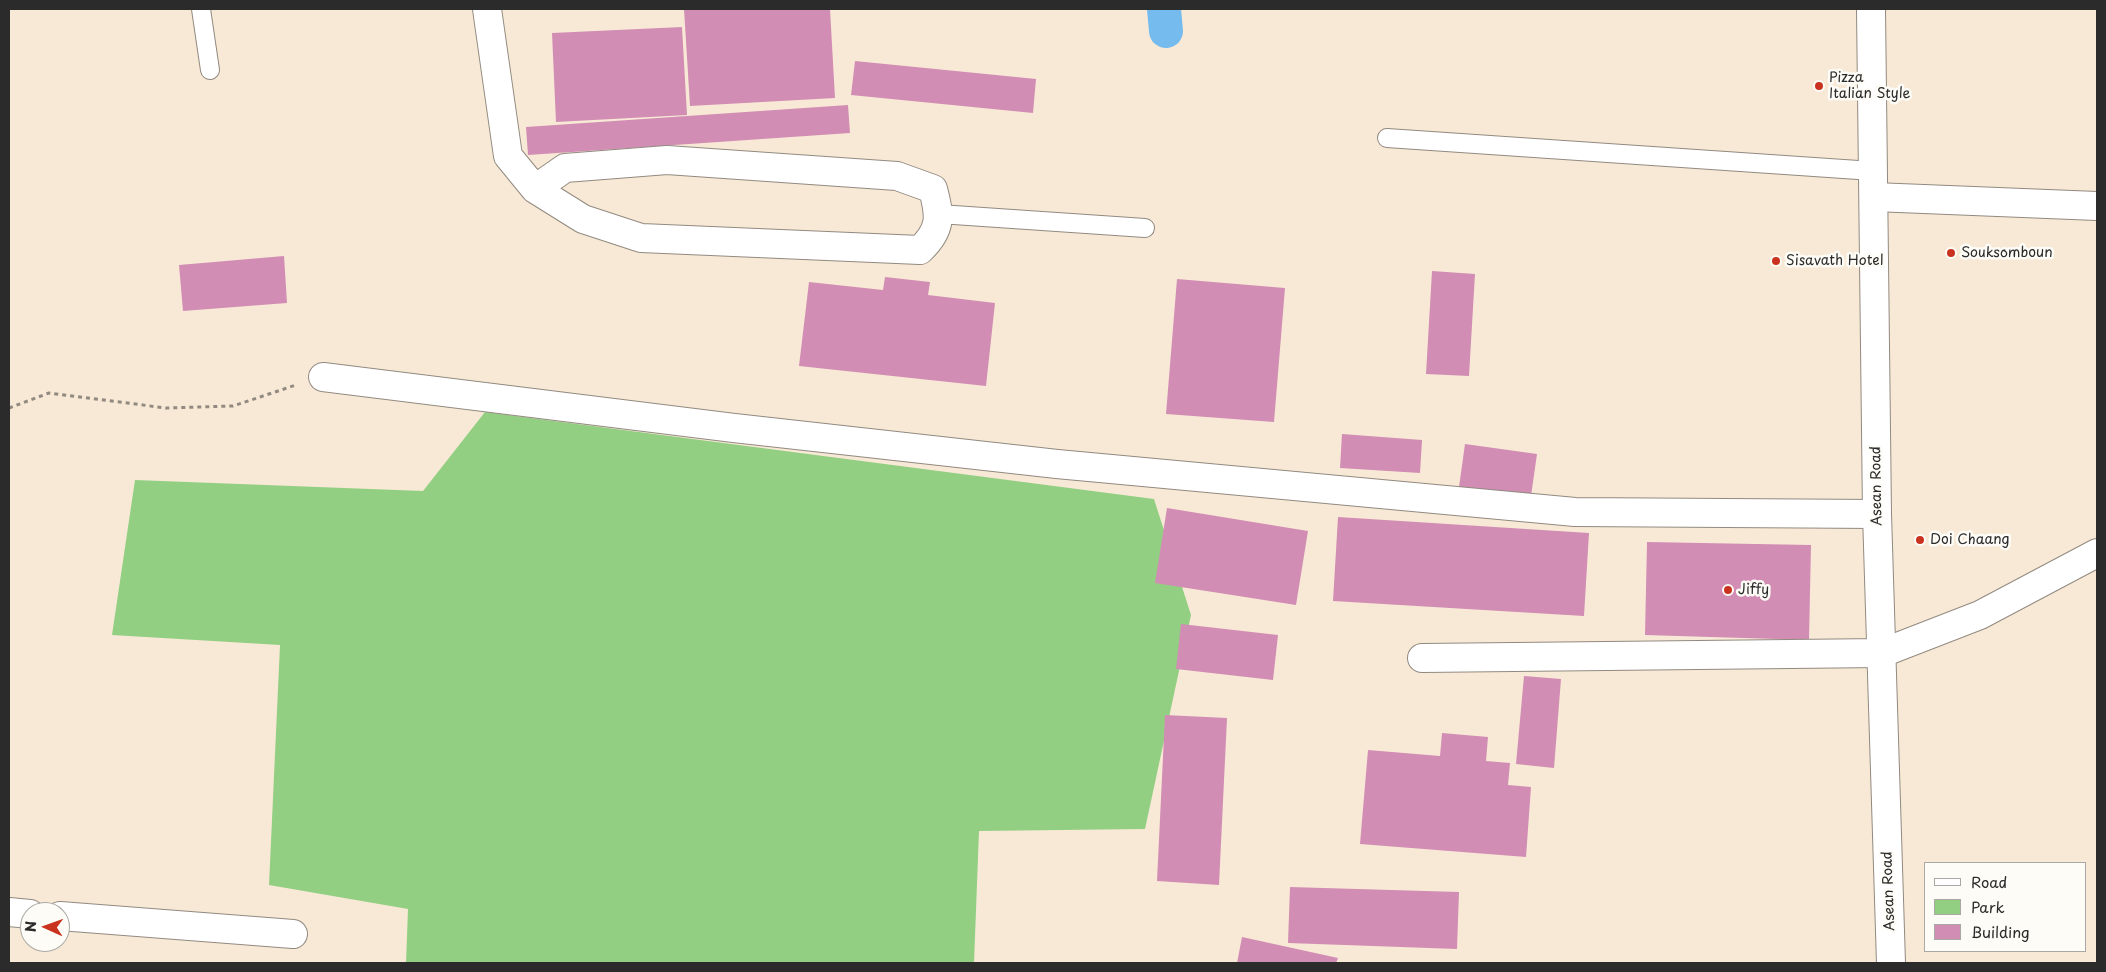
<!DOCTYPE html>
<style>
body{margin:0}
#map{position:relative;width:2106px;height:972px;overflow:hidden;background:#f8e9d6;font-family:"Playpen Sans",sans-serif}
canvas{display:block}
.frame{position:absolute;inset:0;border:10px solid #2b2b2b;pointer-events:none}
.legend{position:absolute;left:1924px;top:862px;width:162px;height:90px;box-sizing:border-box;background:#fdfcf7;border:1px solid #a9a8a5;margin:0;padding:6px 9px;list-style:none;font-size:15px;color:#2b2b2b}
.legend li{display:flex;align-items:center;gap:10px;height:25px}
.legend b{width:25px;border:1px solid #a9a8a5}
.north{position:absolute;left:20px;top:902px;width:50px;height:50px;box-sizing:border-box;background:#fdfcf7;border:1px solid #a9a8a5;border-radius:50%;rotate:272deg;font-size:14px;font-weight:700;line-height:20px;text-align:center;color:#2b2b2b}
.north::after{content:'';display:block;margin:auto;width:18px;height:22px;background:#c8321e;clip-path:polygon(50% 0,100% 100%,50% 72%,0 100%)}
</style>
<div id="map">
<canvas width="2106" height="972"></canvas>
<div class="frame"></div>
<ul class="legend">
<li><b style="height:6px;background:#fff"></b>Road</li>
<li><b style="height:14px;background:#93cf83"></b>Park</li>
<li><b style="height:14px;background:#d28db4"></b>Building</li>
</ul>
<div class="north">N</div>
</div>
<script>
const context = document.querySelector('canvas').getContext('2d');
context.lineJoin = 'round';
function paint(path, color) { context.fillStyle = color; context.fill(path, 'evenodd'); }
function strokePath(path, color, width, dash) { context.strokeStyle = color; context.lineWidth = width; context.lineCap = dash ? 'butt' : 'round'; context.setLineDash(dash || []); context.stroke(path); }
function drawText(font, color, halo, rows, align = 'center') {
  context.font = font + ' "Playpen Sans",sans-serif'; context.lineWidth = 5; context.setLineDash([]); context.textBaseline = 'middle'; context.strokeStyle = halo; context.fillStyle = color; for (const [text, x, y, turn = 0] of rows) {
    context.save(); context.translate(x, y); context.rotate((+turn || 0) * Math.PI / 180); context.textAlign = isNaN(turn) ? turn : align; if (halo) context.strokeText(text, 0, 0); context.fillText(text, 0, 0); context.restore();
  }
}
const green = new Path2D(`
 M485,412L1154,499L1191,615L1145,829L979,831L974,963H406L408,909L269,885L280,645L112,635L135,480L423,491Z`);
const canal = new Path2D(`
 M1164,9L1166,31`);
const building = new Path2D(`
 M684,9H830L835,98L690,106Z
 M682,27L687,115L556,122L552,33Z
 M855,61L1036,79L1033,113L851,95Z
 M848,105L850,133L528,155L526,127Z
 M284,256L287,303L183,311L179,265Z
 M1432,271L1475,274L1469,376L1426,374Z
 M885,277L930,282L928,295L995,303L986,386L799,366L809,282L883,290Z
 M1177,279L1285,288L1274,422L1166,414Z
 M1342,434L1422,440L1420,473L1340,468Z
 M1465,444L1537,454L1531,496L1459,487Z
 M1167,508L1308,531L1296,605L1155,583Z
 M1338,517L1589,533L1584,616L1333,601Z
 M1647,542L1811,545L1809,640L1645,635Z
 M1181,624L1278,635L1273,680L1176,669Z
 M1524,676L1561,679L1554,768L1516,764Z
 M1165,715L1227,718L1219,885L1157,881Z
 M1442,733L1488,737L1486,761L1510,763L1508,785L1531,787L1526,857L1360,844L1368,750L1440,756Z
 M1290,887L1459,892L1457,949L1288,943Z
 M1242,937L1338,958L1336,963H1237Z`);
const path = new Path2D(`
 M9,408L49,393L166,408L233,406L296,385`);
const service = new Path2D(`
 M201,9L210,70
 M1387,138L1873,171
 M939,214L1145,228`);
const minor = new Path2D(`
 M487,9L508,156L535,189L583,219L641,238L920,250C942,229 940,216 933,189L897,176L667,160L565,168L535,189
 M1874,197L2097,206
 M323,377L734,428L1057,464L1575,512L1877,514
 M1422,658L1882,653L1980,615L2097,553
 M9,912L30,914
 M60,916L293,934`);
const secondary = new Path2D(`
 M1871,9L1877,514L1891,963`);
const markers = [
 [1819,86,5,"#c8321e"],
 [1951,253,5,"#c8321e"],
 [1776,261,5,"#c8321e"],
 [1920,540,5,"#c8321e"],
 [1728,590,5,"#c8321e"]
];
const poiNames = [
 ["Pizza",1829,78],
 ["Italian Style",1829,94],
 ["Souksomboun",1961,253],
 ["Sisavath Hotel",1786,261],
 ["Doi Chaang",1930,540],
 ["Jiffy",1738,590]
];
const streetNames = [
 ["Asean Road",1877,486,-91],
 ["Asean Road",1889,891,-92]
];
paint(green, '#93cf83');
strokePath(canal, '#76bbed', 34);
paint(building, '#d28db4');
strokePath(service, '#928a80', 20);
strokePath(minor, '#928a80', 30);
strokePath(secondary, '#928a80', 30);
strokePath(path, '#928a80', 3, [4, 4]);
strokePath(service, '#fff', 18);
strokePath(minor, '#fff', 28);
strokePath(secondary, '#fff', 28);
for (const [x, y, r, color] of markers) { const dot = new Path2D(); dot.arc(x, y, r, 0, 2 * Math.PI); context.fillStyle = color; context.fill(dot); strokePath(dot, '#fdfcf7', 2); }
drawText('14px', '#2b2b2b', '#fdfcf7', poiNames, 'left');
drawText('14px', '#2b2b2b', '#fdfcf7', streetNames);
</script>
